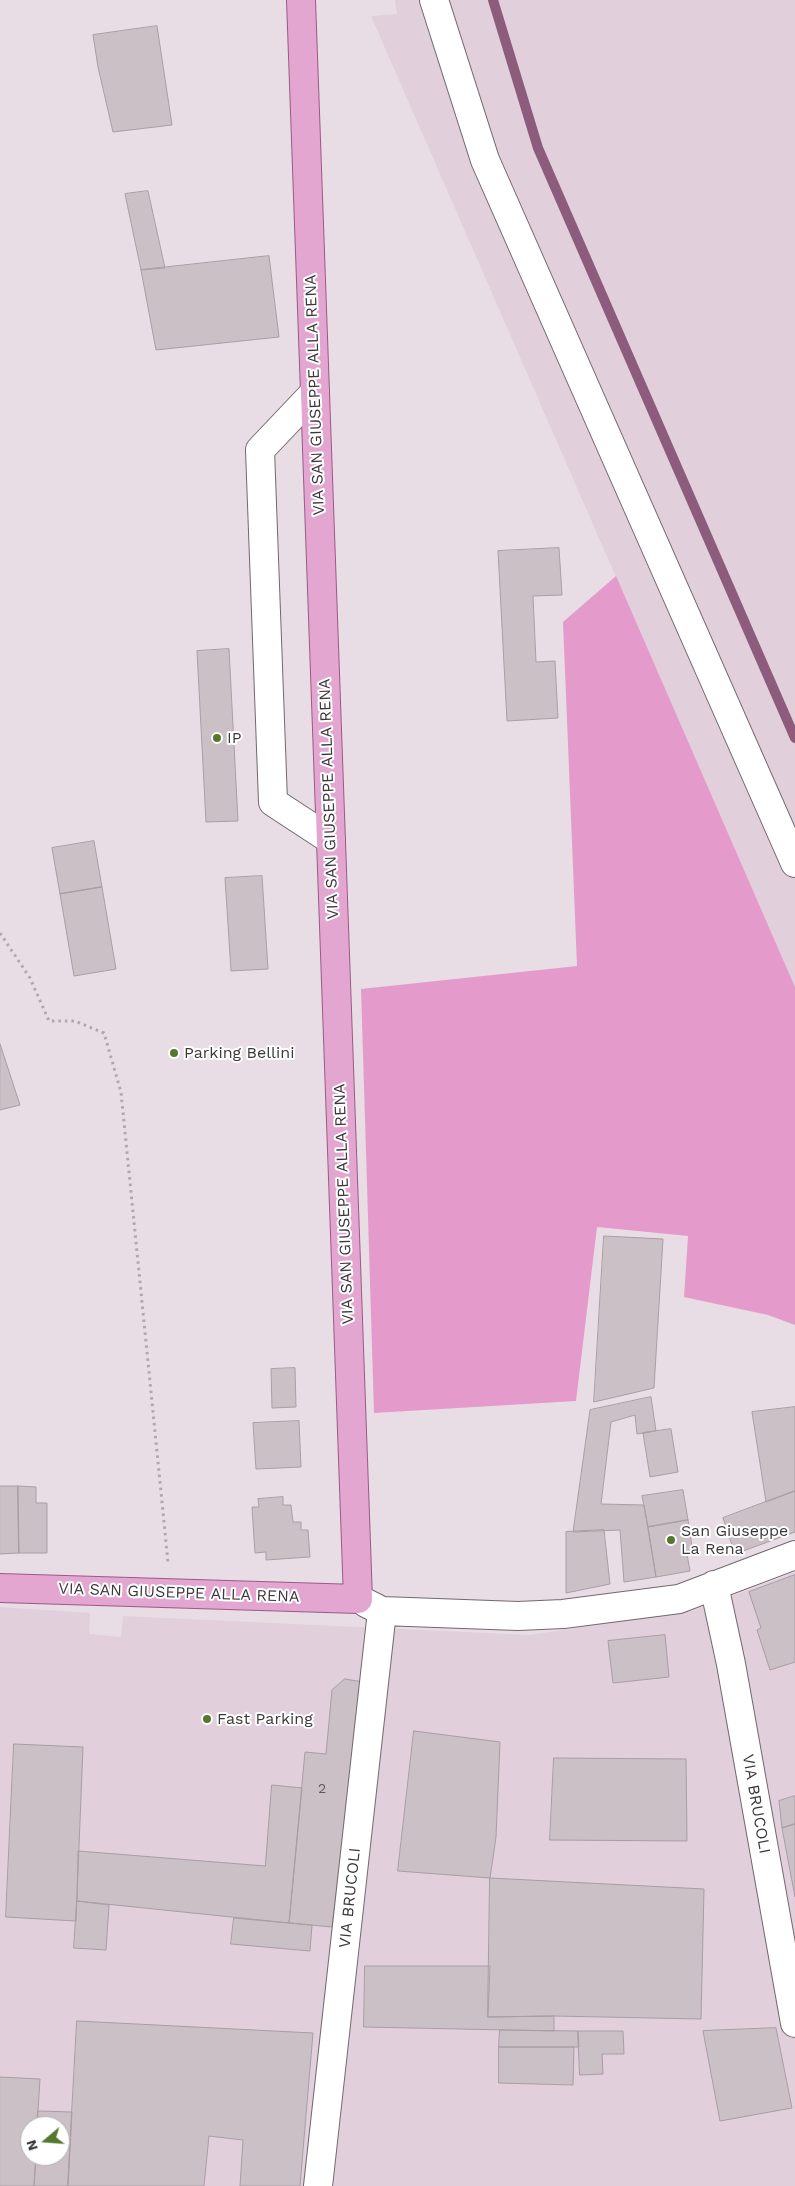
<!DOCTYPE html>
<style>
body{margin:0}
#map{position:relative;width:795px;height:2186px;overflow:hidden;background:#e8dde4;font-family:"Work Sans",sans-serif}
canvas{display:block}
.north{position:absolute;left:20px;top:2116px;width:50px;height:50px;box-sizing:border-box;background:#fff;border:1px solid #b1afb0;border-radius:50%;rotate:252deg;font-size:14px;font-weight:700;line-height:20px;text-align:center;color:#3c383a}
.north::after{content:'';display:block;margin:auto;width:18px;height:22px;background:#55772e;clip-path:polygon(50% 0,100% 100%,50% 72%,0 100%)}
</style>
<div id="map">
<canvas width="795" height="2186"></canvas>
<div class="north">N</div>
</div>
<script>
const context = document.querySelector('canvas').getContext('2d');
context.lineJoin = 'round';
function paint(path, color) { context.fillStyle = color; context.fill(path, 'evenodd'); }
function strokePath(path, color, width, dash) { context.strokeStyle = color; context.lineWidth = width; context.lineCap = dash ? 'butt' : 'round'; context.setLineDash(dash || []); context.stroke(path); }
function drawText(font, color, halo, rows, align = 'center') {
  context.font = font + ' "Work Sans",sans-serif'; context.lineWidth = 4; context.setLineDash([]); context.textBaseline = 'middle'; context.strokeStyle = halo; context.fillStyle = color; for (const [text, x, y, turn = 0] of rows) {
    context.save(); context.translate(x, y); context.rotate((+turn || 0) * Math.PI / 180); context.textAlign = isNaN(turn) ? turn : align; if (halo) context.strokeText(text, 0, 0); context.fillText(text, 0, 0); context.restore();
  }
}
const built = new Path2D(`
 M395,0H795V987L371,16L397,14Z
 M795,1572V2186H0V1607L90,1613L89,1634L121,1637L123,1616L529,1635L693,1611ZM30,2126H60V2156H30Z`);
const green = new Path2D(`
 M616,576L795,987V1325L768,1315L684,1297L688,1236L597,1227L576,1401L374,1413L361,989L577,966L563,622Z`);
const stream = new Path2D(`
 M493,0L538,148L795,738`);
const building = new Path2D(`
 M157,26L172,125L113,132L98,67L93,35Z
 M148,191L165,268L141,270L125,194Z
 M269,256L279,337L156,350L141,270Z
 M559,548L562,595L533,596L536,662L555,661L558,718L507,721L498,551Z
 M229,649L238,821L206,822L197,651Z
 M94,841L102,887L60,894L52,848Z
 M262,876L268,969L231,971L225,878Z
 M102,887L116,969L74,976L60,894Z
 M0,1044L20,1105L0,1110Z
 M604,1236L663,1239L654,1388L594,1402Z
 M295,1368L296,1407L272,1408L271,1369Z
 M651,1397L656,1431L637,1434L635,1415L611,1422L601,1504L644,1505L656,1577L624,1582L620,1530L573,1532L590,1410Z
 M795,1407V1491L766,1502L752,1412Z
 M299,1421L301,1467L256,1469L253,1423Z
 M671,1429L678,1472L650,1477L643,1433Z
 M0,1486H18L19,1553L0,1554Z
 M18,1486L36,1487V1503H47V1553H19Z
 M683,1490L688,1520L648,1527L642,1496Z
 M795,1491V1532L735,1554L723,1518Z
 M283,1497V1505H291L293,1522H301V1530H308L310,1557L266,1560V1552L255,1553L252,1507H259L258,1499Z
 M688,1520L693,1553L687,1554L690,1571L656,1577L648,1527Z
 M604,1530L610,1584L566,1593V1532Z
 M795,1575V1662L770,1670L757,1630L761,1628L749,1592Z
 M665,1635L669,1677L613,1683L608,1641Z
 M345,1679L363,1682L332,1927L289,1923L305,1752L326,1754L332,1690Z
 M414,1731L500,1742L496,1837L490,1878L398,1871Z
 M14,1744L83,1747L76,1921L6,1917Z
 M554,1758L686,1759L687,1841L550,1840Z
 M272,1785L302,1788L289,1923L77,1901L78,1851L265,1866Z
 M795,1796V1824L782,1828L779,1801Z
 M795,1824V1897L782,1828Z
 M490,1878L704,1889L701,2019L554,2016L488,2017Z
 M77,1901L109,1905L106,1950L74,1948Z
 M234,1918L312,1925L310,1951L231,1944Z
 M365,1966H490L488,2017L554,2016V2031L364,2027Z
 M77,2021L313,2033L300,2186H240L243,2140L209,2136L204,2186H68Z
 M776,2028L792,2108L720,2121L703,2031Z
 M500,2030L578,2031L579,2047H499Z
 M578,2031H623L624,2054H602L603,2074L580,2075Z
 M499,2047H574L573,2085L499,2083Z
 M0,2077L40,2079L37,2126H30V2156H36L34,2186H0Z
 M38,2111L72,2112L68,2186H34L36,2156H60V2126H37Z`);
const path = new Path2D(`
 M0,933L30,978L49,1021H75L104,1033L121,1092L168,1562`);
const minor = new Path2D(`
 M434,0L485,160L795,863
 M315,392L260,450L273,802L331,840
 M714,1585L731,1664L795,2023
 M366,1603L382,1611L518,1616L563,1614L679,1599L795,1555
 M318,2186L382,1611`);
const major = new Path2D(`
 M0,1588L358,1599L301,0`);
const markers = [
 [217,738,5,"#55772e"],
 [174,1053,5,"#55772e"],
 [671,1540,5,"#55772e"],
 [207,1719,5,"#55772e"]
];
const numberNames = [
 ["2",322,1789]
];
const streetNames = [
 ["VIA SAN GIUSEPPE ALLA RENA",315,395,-92],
 ["VIA SAN GIUSEPPE ALLA RENA",329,799,-92],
 ["VIA SAN GIUSEPPE ALLA RENA",344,1204,-92],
 ["VIA SAN GIUSEPPE ALLA RENA",179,1593,2],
 ["VIA BRUCOLI",756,1804,80],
 ["VIA BRUCOLI",350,1898,-84]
];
const poiNames = [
 ["IP",227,738],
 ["Parking Bellini",184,1053],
 ["San Giuseppe",681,1531],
 ["La Rena",681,1549],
 ["Fast Parking",217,1719]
];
paint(built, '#e1cfdb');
paint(green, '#e49bcb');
strokePath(stream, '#8d5b7c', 10);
paint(building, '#cac0c6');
strokePath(building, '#a89ea4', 1);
strokePath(minor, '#72686e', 30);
strokePath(major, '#9c5987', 30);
strokePath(path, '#b0a7ad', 3, [2.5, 4]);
strokePath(minor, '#fff', 28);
strokePath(major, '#e2a6d0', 28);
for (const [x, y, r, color] of markers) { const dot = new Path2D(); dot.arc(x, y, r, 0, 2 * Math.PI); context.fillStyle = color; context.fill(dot); strokePath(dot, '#fff', 2); }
drawText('14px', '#605a5d', null, numberNames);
drawText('16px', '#3c383a', '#fff', streetNames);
drawText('16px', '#3c383a', '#fff', poiNames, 'left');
</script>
